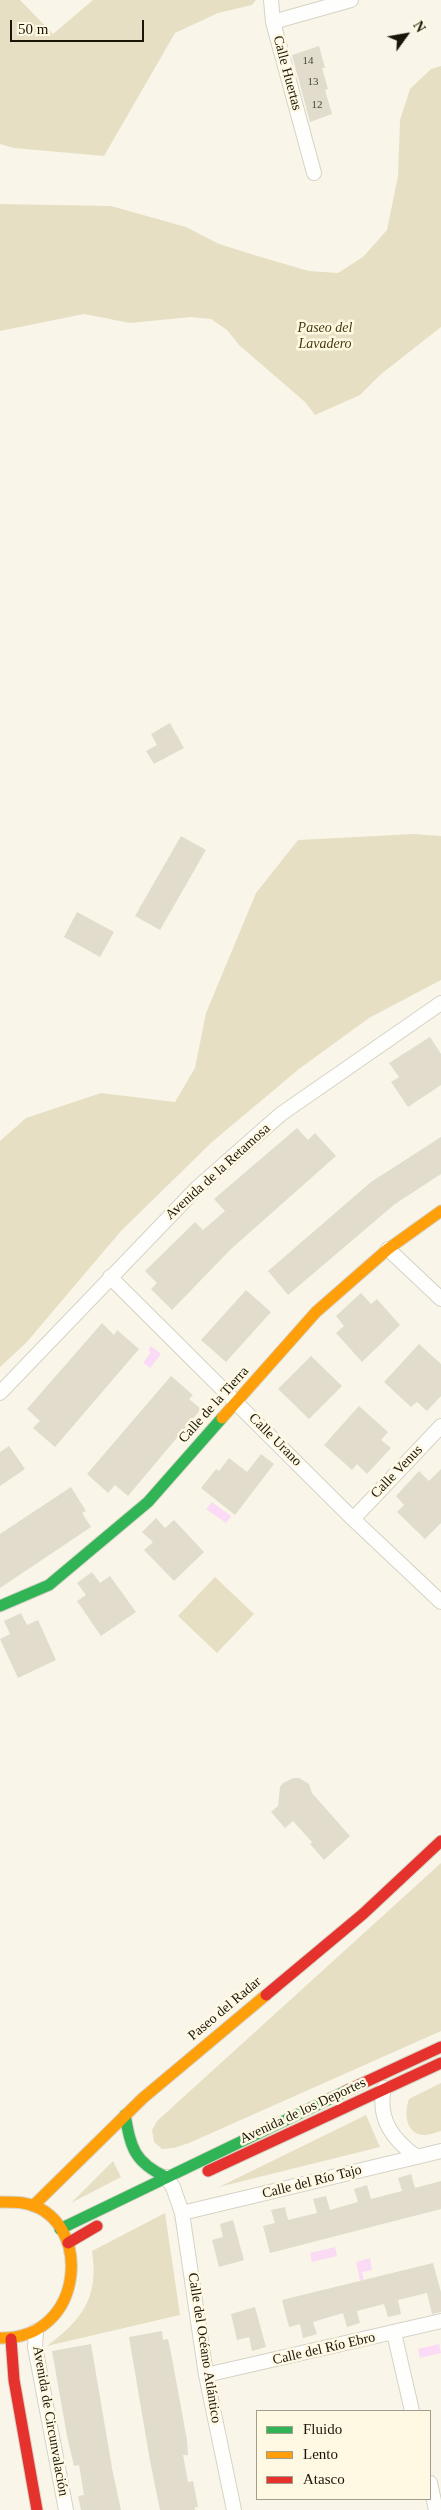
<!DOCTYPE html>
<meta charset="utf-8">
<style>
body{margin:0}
#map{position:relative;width:441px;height:2510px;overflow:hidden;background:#f9f6e9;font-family:"Times New Roman",serif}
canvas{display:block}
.legend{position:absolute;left:256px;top:2410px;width:175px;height:90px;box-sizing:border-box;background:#fff9e3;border:1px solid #a39e8c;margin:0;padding:6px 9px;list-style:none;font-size:15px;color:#191509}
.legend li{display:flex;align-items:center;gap:10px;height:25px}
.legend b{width:25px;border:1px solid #a39e8c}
.north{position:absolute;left:381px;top:10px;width:50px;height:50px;-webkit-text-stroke:4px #fff9e3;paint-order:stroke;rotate:58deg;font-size:14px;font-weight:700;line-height:20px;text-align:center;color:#191509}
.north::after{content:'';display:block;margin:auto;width:18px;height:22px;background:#191509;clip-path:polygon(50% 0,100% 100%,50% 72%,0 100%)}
.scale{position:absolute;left:10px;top:20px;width:134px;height:22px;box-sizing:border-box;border:2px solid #191509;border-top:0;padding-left:6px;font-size:15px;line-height:18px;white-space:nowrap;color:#191509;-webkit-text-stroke:4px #fff9e3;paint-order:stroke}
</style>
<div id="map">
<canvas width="441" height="2510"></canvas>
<ul class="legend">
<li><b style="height:6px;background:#30b455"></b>Fluido</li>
<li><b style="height:6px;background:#ff9f0a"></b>Lento</li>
<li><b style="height:6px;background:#e5322d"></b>Atasco</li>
</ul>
<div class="north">N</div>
<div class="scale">50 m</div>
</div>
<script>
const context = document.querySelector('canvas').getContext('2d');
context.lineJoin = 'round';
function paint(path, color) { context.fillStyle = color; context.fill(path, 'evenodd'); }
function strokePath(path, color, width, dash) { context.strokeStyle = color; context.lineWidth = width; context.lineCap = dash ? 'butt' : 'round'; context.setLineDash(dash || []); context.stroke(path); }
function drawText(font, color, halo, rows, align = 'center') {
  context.font = font + ' "Times New Roman",serif'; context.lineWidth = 5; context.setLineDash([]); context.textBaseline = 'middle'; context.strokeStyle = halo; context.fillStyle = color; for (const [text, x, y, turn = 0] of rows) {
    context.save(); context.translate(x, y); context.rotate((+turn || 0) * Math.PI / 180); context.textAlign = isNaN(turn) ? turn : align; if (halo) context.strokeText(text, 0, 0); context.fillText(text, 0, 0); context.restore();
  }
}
const green = new Path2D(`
 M0,0H20L53,34L93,0H256L252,5L218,13L175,33L104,156L14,148L0,144Z
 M441,66V327L380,375L360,395L315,415L305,402L239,345L227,330L211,319L191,317L130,323L84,314L0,331V204L111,206L186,227L219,244L264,258L309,271L338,273L363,257L387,230L398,176L400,120L410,89L431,69Z
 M414,834L441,836V980L369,1018L299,1069L212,1142L121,1231L26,1343L0,1367V1141L26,1118L101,1093L175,1102L195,1068L206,1013L256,893L298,840Z
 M215,1577L254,1614L217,1653L178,1616Z
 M441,1863V2031L189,2143L174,2148L162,2149L154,2142L152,2130L157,2121Z
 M441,2083V2131C436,2132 430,2135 425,2135C405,2135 404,2112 409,2099Z
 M366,2115L380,2147L219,2187Z
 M113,2161L121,2177L71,2203Z
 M165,2213L180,2315L47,2346C83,2319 99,2297 92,2251Z`);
const water = new Path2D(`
 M151,1346L161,1354L150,1368L143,1363L151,1352L148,1350Z
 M212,1502L231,1516L226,1523L206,1509Z
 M335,2247L337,2256L312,2262L310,2253Z
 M370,2258L372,2270L362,2272L364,2280L360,2281L356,2262Z
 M439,2344L441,2353L420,2358L418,2349Z`);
const building = new Path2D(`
 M319,46L325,68H322L328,89L325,90L332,114L310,122L292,55Z
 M170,723L184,748L154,764L146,751L157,745L151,734Z
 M181,836L206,850L160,930L135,916Z
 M77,912L114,932L100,957L64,937Z
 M430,1037L441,1054V1085L408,1107L391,1082L399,1077L389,1063Z
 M297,1128L308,1140L315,1133L336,1156L231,1249L172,1310L151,1289L157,1283L145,1271L195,1222L203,1230L225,1211L214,1199Z
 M441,1137V1174L395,1204L288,1295L268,1271L371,1182Z
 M246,1290L271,1312L226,1362L201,1340Z
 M361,1293L371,1304L377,1299L400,1325L362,1362L336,1333L344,1326L336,1316Z
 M102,1323L114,1335L117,1330L139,1349L55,1447L33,1428L40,1421L27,1409Z
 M419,1344L441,1364V1396L427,1411L417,1402L411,1407L384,1382Z
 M311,1356L342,1386L309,1419L278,1389Z
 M171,1376L193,1395L189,1399L201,1409L128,1496L115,1485L108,1493L87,1474Z
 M359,1406L388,1432L381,1440L391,1448L367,1474L357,1464L352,1470L324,1445Z
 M9,1446L25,1469L0,1486V1452Z
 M261,1454L274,1464L235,1515L201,1488L216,1469L219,1471L229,1458L247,1472Z
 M441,1469V1523L425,1539L397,1512L404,1505L396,1496L419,1471L429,1481Z
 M71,1487L86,1511L82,1513L91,1527L0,1588V1534Z
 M156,1518L165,1528L174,1520L204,1552L174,1581L144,1550L153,1542L142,1532Z
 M92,1572L100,1583L110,1576L136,1612L101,1636L77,1601L86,1595L77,1583Z
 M21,1613L27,1625L38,1620L56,1660L18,1678L0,1639L10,1634L4,1621Z
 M293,1778H299L309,1784L312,1793L350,1836L324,1860L310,1844L312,1842L293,1821L285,1828L271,1812L278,1806L280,1787L283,1783Z
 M411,2174L415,2188L441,2181V2209L270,2253L263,2226L275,2223L271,2210L285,2207L288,2220L317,2213L313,2199L326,2196L330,2210L358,2202L354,2189L367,2185L371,2199L402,2191L398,2178Z
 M233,2220L244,2260L219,2267L212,2240L223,2237L220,2224Z
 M433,2263L441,2292V2312L432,2314L427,2293L398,2300L401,2314L388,2317L384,2304L357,2311L360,2323L347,2327L343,2313L313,2322L317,2334L303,2338L300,2324L289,2327L282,2300Z
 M255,2307L266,2347L252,2351L249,2337L237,2340L231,2314Z
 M162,2331L163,2340L168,2339L171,2353L187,2440L188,2455H183L188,2482L193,2481L198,2507H195V2510H160L150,2461L129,2337Z
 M91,2344L112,2468L121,2510H81L78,2496L84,2495L79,2465L74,2466L67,2436L52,2351Z`);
const street = new Path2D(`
 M271,0L273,22
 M314,173L273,22L351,0
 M388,1249L441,1299
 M110,1277L353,1519L441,1602
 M0,1393L197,1188L281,1114L441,1003
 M353,1519L441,1426
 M384,2088C377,2119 393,2140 417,2157
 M166,2177L173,2187L182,2213L206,2375L234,2510
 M182,2213L441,2151
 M36,2331L35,2347L66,2510
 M394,2333L412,2411
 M206,2375L441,2321
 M430,2483L436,2510`);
const fast = new Path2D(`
 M0,1606L49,1585L148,1502L222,1418
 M125,2115C131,2148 134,2162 166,2177
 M60,2229L346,2091`);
const slow = new Path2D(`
 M222,1418L316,1312L388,1249L441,1211
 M0,2202C7,2202 16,2202 23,2203C94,2215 87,2340 0,2338
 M33,2206L143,2098L266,1995`);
const jam = new Path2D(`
 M266,1995L363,1914L441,1841
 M346,2091L441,2047
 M208,2171L441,2063
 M68,2243L97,2226
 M11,2339L14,2380L37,2510`);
const numberNames = [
 ["14",308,61],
 ["13",313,82],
 ["12",317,105]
];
const streetNames = [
 ["Calle Huertas",287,73,75],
 ["Avenida de la Retamosa",218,1172,-42],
 ["Calle de la Tierra",214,1405,-48],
 ["Calle Urano",275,1440,45],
 ["Calle Venus",397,1472,-46],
 ["Paseo del Radar",225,2009,-40],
 ["Avenida de los Deportes",303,2111,-25],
 ["Calle del Río Tajo",312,2182,-14],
 ["Calle del Océano Atlántico",204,2348,81],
 ["Calle del Río Ebro",324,2349,-13],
 ["Avenida de Circunvalación",50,2421,80]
];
const parkNames = [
 ["Paseo del",325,328],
 ["Lavadero",325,344]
];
paint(green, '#e6dfc4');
paint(water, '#fadaf4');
paint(building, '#e1dccb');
strokePath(street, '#d6d2c6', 16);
strokePath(fast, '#d6d2c6', 13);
strokePath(slow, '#d6d2c6', 13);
strokePath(jam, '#d6d2c6', 13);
strokePath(street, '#fefefc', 14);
strokePath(fast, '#30b455', 11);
strokePath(slow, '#ff9f0a', 11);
strokePath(jam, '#e5322d', 11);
drawText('11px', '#4c483a', null, numberNames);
drawText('14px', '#191509', '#fff9e3', streetNames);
drawText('italic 14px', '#463a0e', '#fff9e3', parkNames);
</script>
